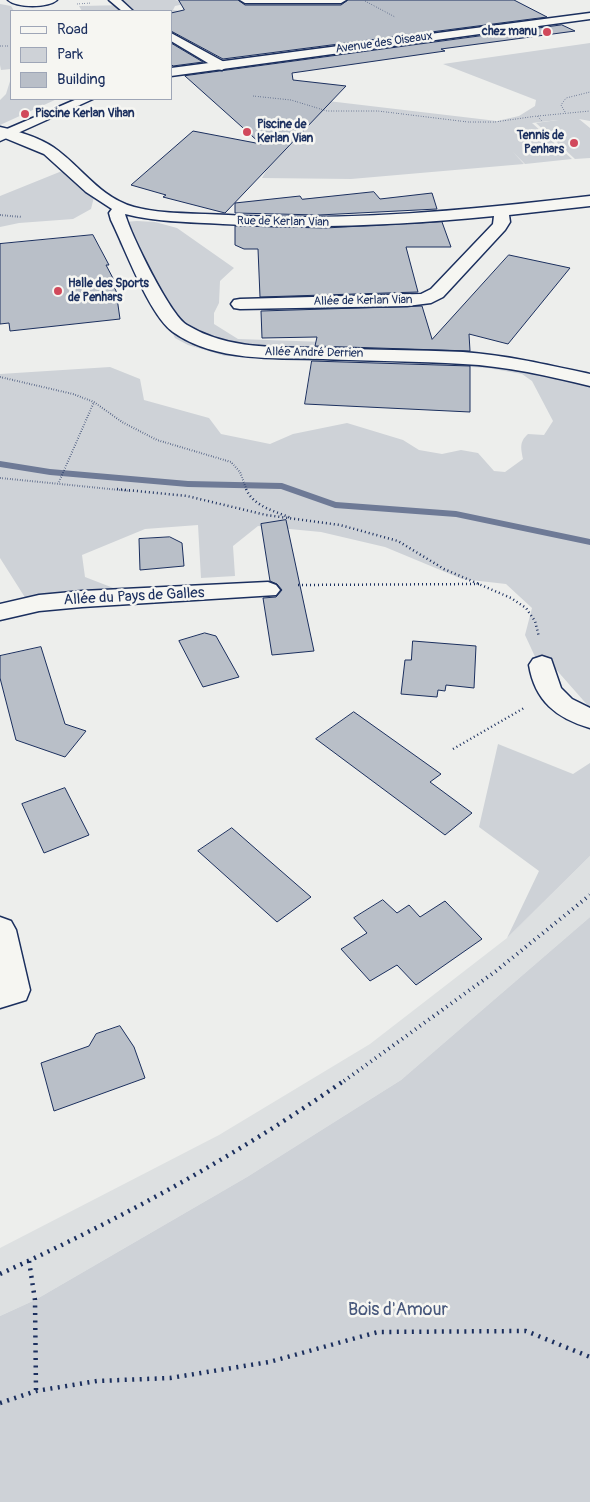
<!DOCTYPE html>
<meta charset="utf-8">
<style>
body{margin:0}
#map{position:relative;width:590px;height:1502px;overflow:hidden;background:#edeeec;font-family:Pangolin,sans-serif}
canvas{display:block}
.legend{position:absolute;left:10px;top:10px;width:162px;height:90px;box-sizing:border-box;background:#f6f6f2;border:1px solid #9ea6b7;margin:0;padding:6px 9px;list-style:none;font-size:15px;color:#1b2f5e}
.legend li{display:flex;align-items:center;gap:10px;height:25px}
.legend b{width:25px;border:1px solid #9ea6b7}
</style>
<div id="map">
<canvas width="590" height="1502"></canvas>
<ul class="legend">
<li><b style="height:6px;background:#f6f6f2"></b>Road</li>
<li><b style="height:14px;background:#ced2d7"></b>Park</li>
<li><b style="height:14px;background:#b9bfc8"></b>Building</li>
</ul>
</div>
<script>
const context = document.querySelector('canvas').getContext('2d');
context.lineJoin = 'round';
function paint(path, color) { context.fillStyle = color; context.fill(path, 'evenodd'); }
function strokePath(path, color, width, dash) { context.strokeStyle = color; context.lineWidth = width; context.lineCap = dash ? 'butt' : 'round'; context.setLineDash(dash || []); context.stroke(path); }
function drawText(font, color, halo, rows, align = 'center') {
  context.font = font + ' Pangolin,sans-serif'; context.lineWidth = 5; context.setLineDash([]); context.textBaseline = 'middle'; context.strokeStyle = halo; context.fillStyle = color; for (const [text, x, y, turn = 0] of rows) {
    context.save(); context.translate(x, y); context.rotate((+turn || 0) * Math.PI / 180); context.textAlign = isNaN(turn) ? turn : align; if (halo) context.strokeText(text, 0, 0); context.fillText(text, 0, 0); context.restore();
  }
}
const built = new Path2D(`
 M590,856V917L401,1080L247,1177L35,1300L0,1316V1248L219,1135L370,1044L507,938Z`);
const green = new Path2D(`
 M121,0H175L189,3L175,6L173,10L183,11L171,26V11H82L79,6L128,5Z
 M0,4L11,6L14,11H11V69L1,70L0,65Z
 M590,43V121L579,119L590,128V158L575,159L536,123L558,120L532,123L572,159L525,164L513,152L524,164L351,179L262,178L267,169L317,116L328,101L497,121L519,116L535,106L536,100L443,64Z
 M11,78V99H57L0,125V100L6,94Z
 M62,171L94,197L91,209L73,219L19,223L0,227V196Z
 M137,221L155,222L177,228L234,268L220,281L219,303L214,313V324L238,339L383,344L443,354L454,346L496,358L590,378V708L553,666L537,661L525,635L532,608L506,584L462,579L385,547L321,532L258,526L233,546L235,576L201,578L198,525L145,529L82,555L85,577L116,589L26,599L0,558V374L110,367L140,379L144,400L209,418L221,434L270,444L293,434L347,423L403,440L419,450L442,454L461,450L478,453L494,471L505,472L523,459C521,448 519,442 528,434L544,435L553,421L532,381L522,374L488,368L318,358L225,356L188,345L175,338L140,270L127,257L119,243L124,222Z
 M498,744L573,774L590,763V856L507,938L539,871L479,827Z
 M590,917V1502H0V1316L35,1300L247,1177L401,1080Z`);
const stream = new Path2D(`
 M0,461L50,469L188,481L282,483L336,502L456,511L590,539V545L456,517L335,508L281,489L188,487L50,475L0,467Z`);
const building = new Path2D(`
 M179,0H238L245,5H341L348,0H514L547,17L223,59L171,31V13L184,10Z
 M562,25L575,31L441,49L445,51L292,73L293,80L346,86L225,213L163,197L166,195L131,185L193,131L261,144L185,76Z
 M171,43L203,62L173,66L171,64Z
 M374,192L380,199L432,193L437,209L319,215L235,213V203L300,196L302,199Z
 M442,222L451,247H406L418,292L260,297L258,249H244L235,245V226L325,228Z
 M93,235L109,265H106L115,282H112L116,291L120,319L10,331L9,323L0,324V244Z
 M509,255L570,268L508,344L469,334L470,351L315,346L317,337L262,338L261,311L422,306L432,339Z
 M312,361L470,366V412L305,404Z
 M286,520L314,651L272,655L263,598L276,597L282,590L277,584L270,581L261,524Z
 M170,537L182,543L184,566L140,570L139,539Z
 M205,633L216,636L239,677L203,687L179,641Z
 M413,641L476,646L474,688L446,685L445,691L438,690L437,697L401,694L405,660H411Z
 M41,647L65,724L86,731L65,757L16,740L0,678V656Z
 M354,712L441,774L430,782L472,813L445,835L316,739Z
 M65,788L89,835L44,853L22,804Z
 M232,828L265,857L311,897L277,922L198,851Z
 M383,900L397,913L409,905L420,917L445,901L482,939L416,985L397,965L370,981L341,949L367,933L354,918Z
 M120,1026L134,1047L145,1078L54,1111L41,1063L89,1046L96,1034Z`);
const pathFar4 = new Path2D(`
 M365,1L395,17
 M77,4L91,3
 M0,46H11
 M253,96L291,100L327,111H378L468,122H495L537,116L542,121
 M565,112L561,105L566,98L590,92
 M538,116L590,111`);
const pathFar3 = new Path2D(`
 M0,215L22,217
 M0,377L73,394L94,402L122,422L157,440L231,462L240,472L247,491
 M0,478L130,491
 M59,482L94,402`);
const pathFar2 = new Path2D(`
 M117,489L187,496L266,515L340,525L398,541L444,569L511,598L526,608L535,621L539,637
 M246,489C254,507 275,511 291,518
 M298,585L479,584
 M453,749L524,708`);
const pathFar1 = new Path2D(`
 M344,1081L496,971L590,895`);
const path = new Path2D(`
 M29,1261L35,1300L36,1391
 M0,1274C121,1219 236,1156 345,1080
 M0,1403L36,1391L97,1381L170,1378L269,1362L378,1332L526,1331L590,1357`);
const minor = new Path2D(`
 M109,0H121L133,11H122Z
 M240,0H346L341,3H245Z
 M171,33L226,63L228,66L222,70L218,69L171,41Z
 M0,127C17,131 38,137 53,147C82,167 99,197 134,207C164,215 198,213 228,215C349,222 470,210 590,196V206L509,215L510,222L505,230L443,297L431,303L407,306L240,309L234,308L231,304L234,300L240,299L421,294L431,289L493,224L494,216C404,225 314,229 223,224C190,222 157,222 125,214C131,235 170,315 187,325C228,350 277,347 323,348C370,350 417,350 463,352C506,355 549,365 590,374V386C549,376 506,366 463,364C417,361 370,361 323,359C275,358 215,362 173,332C149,315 125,248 111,220L109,213L112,209L86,192L44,154L0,136Z
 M268,582L276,585L280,590L276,595L82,607L39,611L0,620V604L39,595L82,591Z
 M542,656L551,659L561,688L572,699L590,708V728C556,718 535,701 529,665L533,659Z
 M0,917L11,921L16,930L30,990L26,1000L0,1008Z`);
const major = new Path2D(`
 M8,0H57C48,8 17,8 8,0Z
 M590,13V19L171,76V68Z
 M77,99H93L0,141V132Z`);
const markers = [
 [547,32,5,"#d1495b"],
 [25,114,5,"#d1495b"],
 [247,132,5,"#d1495b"],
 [574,143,5,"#d1495b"],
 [58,291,5,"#d1495b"]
];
const farPoinames = [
 ["chez manu",537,32,"right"],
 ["Piscine Kerlan Vihan",35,114],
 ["Piscine de",257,125],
 ["Kerlan Vian",257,139],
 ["Tennis de",564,136,"right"],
 ["Penhars",564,150,"right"],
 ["Halle des Sports",68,284],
 ["de Penhars",68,298]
];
const farStreetnames = [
 ["Avenue des Oiseaux",384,43,-8],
 ["Rue de Kerlan Vian",283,222,1],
 ["Allée de Kerlan Vian",363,301,-1],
 ["Allée André Derrien",314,353,1]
];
const streetNames = [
 ["Allée du Pays de Galles",134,597,-3]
];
const nearParknames = [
 ["Bois d'Amour",398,1310]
];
paint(built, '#dde0e1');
paint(green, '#ced2d7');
paint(stream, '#6e7a96');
paint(building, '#b9bfc8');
strokePath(building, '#1b2f5e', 1);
strokePath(minor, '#1b2f5e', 3);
strokePath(major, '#1b2f5e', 3);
strokePath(pathFar4, '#1b2f5e', 1, [0.5, 2]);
strokePath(pathFar3, '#1b2f5e', 2, [0.5, 2]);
strokePath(pathFar2, '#1b2f5e', 2.5, [1, 3]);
strokePath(pathFar1, '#1b2f5e', 4, [1, 4.5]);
strokePath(path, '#1b2f5e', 4.5, [2, 5.5]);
paint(minor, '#f6f6f2');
paint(major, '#f6f6f2');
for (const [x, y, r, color] of markers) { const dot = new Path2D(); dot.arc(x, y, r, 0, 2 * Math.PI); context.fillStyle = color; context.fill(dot); strokePath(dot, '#f6f6f2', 2); }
drawText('bold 12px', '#1b2f5e', '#f6f6f2', farPoinames, 'left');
drawText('12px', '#1b2f5e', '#f6f6f2', farStreetnames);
drawText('15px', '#1b2f5e', '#f6f6f2', streetNames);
drawText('18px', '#48587c', '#f6f6f2', nearParknames);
</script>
